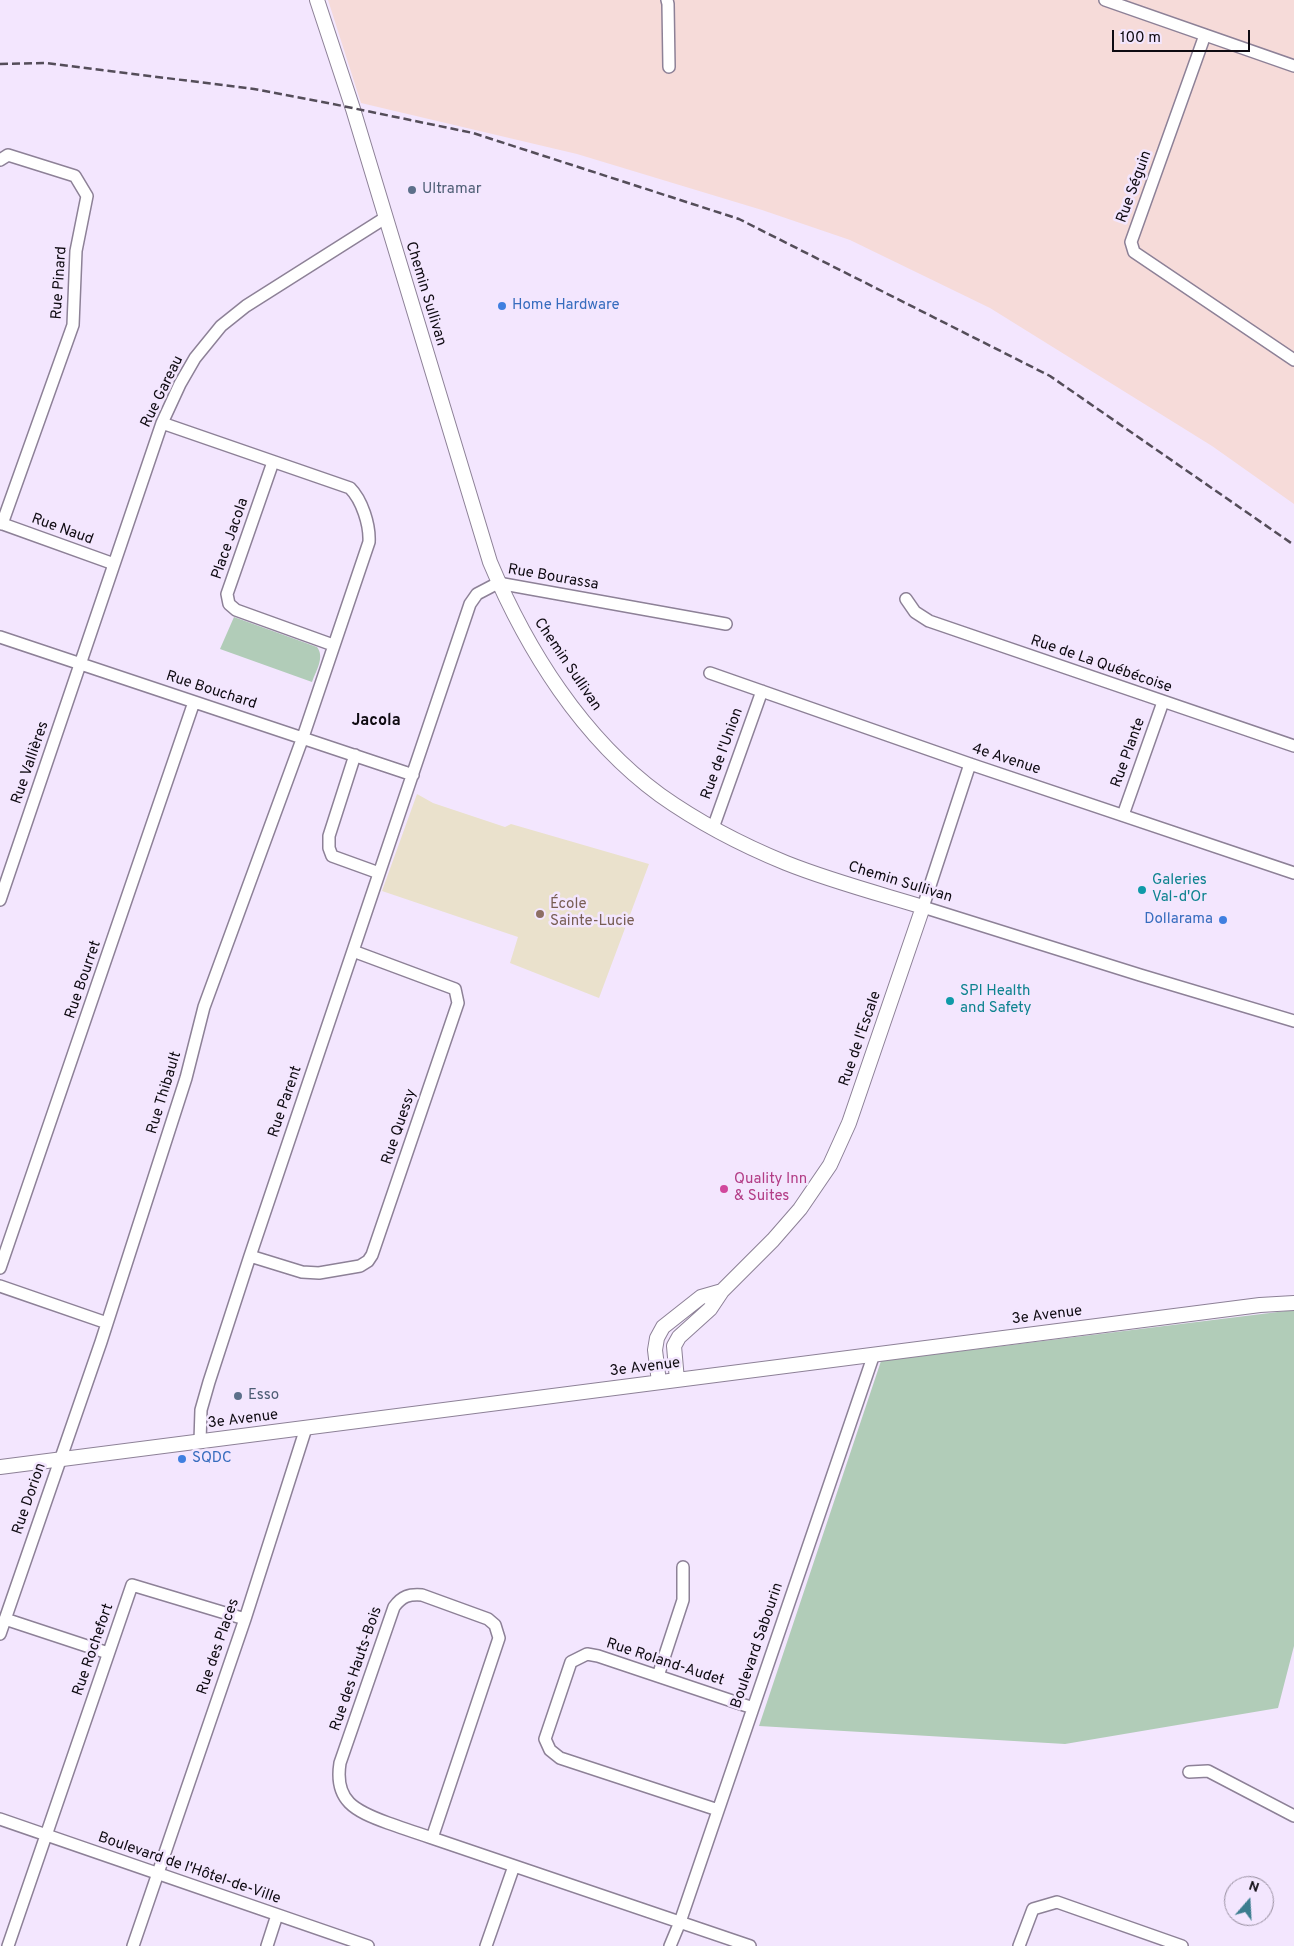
<!DOCTYPE html>
<meta charset="utf-8">
<style>
body{margin:0}
#map{position:relative;width:1294px;height:1946px;overflow:hidden;background:#f3e6fe;font-family:Overpass,sans-serif}
canvas{display:block}
.north{position:absolute;left:1224px;top:1876px;width:50px;height:50px;box-sizing:border-box;background:#f3e6fe;border:1px solid #978e9f;border-radius:50%;rotate:19deg;font-size:14px;font-weight:700;line-height:20px;text-align:center;color:#0e0a11}
.north::after{content:'';display:block;margin:auto;width:18px;height:22px;background:#3b7d8f;clip-path:polygon(50% 0,100% 100%,50% 72%,0 100%)}
.scale{position:absolute;left:1112px;top:30px;width:138px;height:22px;box-sizing:border-box;border:2px solid #0e0a11;border-top:0;padding-left:6px;font-size:15px;line-height:18px;white-space:nowrap;color:#0e0a11;-webkit-text-stroke:4px #f3e6fe;paint-order:stroke}
</style>
<div id="map">
<canvas width="1294" height="1946"></canvas>
<div class="north">N</div>
<div class="scale">100 m</div>
</div>
<script>
const context = document.querySelector('canvas').getContext('2d');
context.lineJoin = 'round';
function paint(path, color) { context.fillStyle = color; context.fill(path, 'evenodd'); }
function strokePath(path, color, width, dash) { context.strokeStyle = color; context.lineWidth = width; context.lineCap = dash ? 'butt' : 'round'; context.setLineDash(dash || []); context.stroke(path); }
function drawText(font, color, halo, rows, align = 'center') {
  context.font = font + ' Overpass,sans-serif'; context.lineWidth = 5; context.setLineDash([]); context.textBaseline = 'middle'; context.strokeStyle = halo; context.fillStyle = color; for (const [text, x, y, turn = 0] of rows) {
    context.save(); context.translate(x, y); context.rotate((+turn || 0) * Math.PI / 180); context.textAlign = isNaN(turn) ? turn : align; if (halo) context.strokeText(text, 0, 0); context.fillText(text, 0, 0); context.restore();
  }
}
const industrial = new Path2D(`
 M328,0H1294V504L1212,446L990,308L850,240L762,210L577,154L361,103Z`);
const education = new Path2D(`
 M417,794L433,803L505,827L511,824L649,864L599,998L510,963L518,937L382,891Z`);
const green = new Path2D(`
 M234,617L317,647C325,657 316,671 312,682L220,649Z
 M1294,1310V1646L1278,1708L1065,1744L759,1726L881,1361Z`);
const minor = new Path2D(`
 M667,0L668,4L669,67
 M1105,0L1294,66
 M1205,35L1131,242L1134,252L1294,360
 M0,160L8,155L75,176L87,196L76,251L73,325L2,524
 M273,462L227,594L229,604L236,610L333,645
 M0,523L114,564
 M906,599L915,612L929,621L1294,746
 M0,637L413,775
 M710,673L970,764L1294,873
 M355,755L329,836V848L332,856L379,873
 M970,764L923,907L1140,975L1294,1021
 M1123,815L1163,702
 M713,828L762,691
 M0,900L162,423L180,384L195,358L221,326L246,306L385,218
 M250,1256L302,1272L319,1273L360,1266L368,1261L372,1255L458,1003L455,989L353,951
 M0,1268L194,702
 M0,1286L107,1323
 M200,1441L201,1410L209,1382L250,1256L470,604L477,594L498,583L726,624
 M5,1619L108,1653
 M0,1634L101,1342L186,1078L204,1007L303,737L369,542C370,525 362,500 350,488L162,423
 M658,1676L683,1600V1567
 M1189,1772L1208,1771L1294,1816
 M718,1810L560,1758L550,1750L545,1739L571,1662L587,1654L598,1656L753,1708
 M0,1819L368,1946
 M432,1838L499,1638L495,1625L488,1619L422,1595C409,1594 402,1596 394,1607L340,1763C334,1801 355,1811 388,1823C402,1828 417,1833 432,1838L750,1946
 M8,1946L132,1585L245,1619
 M133,1946L245,1619L306,1428
 M267,1946L277,1915
 M486,1946L514,1866
 M670,1946L680,1922L874,1354
 M1019,1946L1033,1909L1057,1902L1182,1946`);
const major = new Path2D(`
 M317,0L353,109L490,562C527,650 582,738 660,795C698,822 742,845 786,863C831,881 877,893 923,907L849,1123L830,1165L800,1209L773,1240L722,1291L710,1309L679,1337L674,1346L677,1380
 M659,1382L655,1350L657,1338L663,1327L701,1297L722,1291
 M0,1467L1260,1305L1294,1303`);
const rail = new Path2D(`
 M0,64L46,63L254,89L333,104L473,133L739,219L1050,376L1294,545`);
const markers = [
 [412,190,5,"#5c6f8a"],
 [502,306,5,"#3f7fe0"],
 [1142,890,5,"#0f9aa8"],
 [540,914,5,"#8d6e63"],
 [1223,920,5,"#3f7fe0"],
 [950,1001,5,"#0f9aa8"],
 [724,1189,5,"#d1479c"],
 [238,1396,5,"#5c6f8a"],
 [182,1459,5,"#3f7fe0"]
];
const streetNames = [
 ["Rue Séguin",1135,187,-70],
 ["Rue Pinard",60,283,-86],
 ["Chemin Sullivan",425,294,73],
 ["Rue Gareau",163,392,-64],
 ["Rue Naud",62,530,20],
 ["Place Jacola",231,539,-71],
 ["Rue Bourassa",553,578,10],
 ["Chemin Sullivan",567,665,56],
 ["Rue de La Québécoise",1101,665,19],
 ["Rue Bouchard",211,691,18],
 ["Rue Plante",1129,753,-70],
 ["Rue de l'Union",723,754,-70],
 ["4e Avenue",1006,760,18],
 ["Rue Vallières",31,763,-71],
 ["Chemin Sullivan",900,883,17],
 ["Rue Bourret",84,980,-71],
 ["Rue de l'Escale",861,1039,-71],
 ["Rue Thibault",165,1093,-73],
 ["Rue Parent",286,1102,-71],
 ["Rue Quessy",400,1127,-71],
 ["3e Avenue",1047,1316,-7],
 ["3e Avenue",645,1368,-7],
 ["3e Avenue",243,1420,-7],
 ["Rue Dorion",30,1499,-71],
 ["Boulevard Sabourin",758,1646,-71],
 ["Rue des Places",219,1647,-71],
 ["Rue Rochefort",94,1650,-71],
 ["Rue Roland-Audet",665,1663,18],
 ["Rue des Hauts-Bois",357,1669,-71],
 ["Boulevard de l'Hôtel-de-Ville",189,1869,19]
];
const serviceNames = [
 ["Ultramar",422,190],
 ["Esso",248,1396]
];
const shopNames = [
 ["Home Hardware",512,306],
 ["Dollarama",1213,920,"right"],
 ["SQDC",192,1459]
];
const cultureNames = [
 ["Galeries",1152,881],
 ["Val-d'Or",1152,898],
 ["SPI Health",960,992],
 ["and Safety",960,1009]
];
const educationNames = [
 ["École",550,905],
 ["Sainte-Lucie",550,922]
];
const hotelNames = [
 ["Quality Inn",734,1180],
 ["& Suites",734,1197]
];
const neighbourhoodNames = [
 ["Jacola",376,722]
];
paint(industrial, '#f6dbd9');
paint(education, '#eae1cc');
paint(green, '#b1ccb8');
strokePath(minor, '#8d8197', 14);
strokePath(major, '#8d8197', 16);
strokePath(minor, '#fff', 11);
strokePath(major, '#fff', 14);
strokePath(rail, '#544d59', 2.5, [8, 4]);
for (const [x, y, r, color] of markers) { const dot = new Path2D(); dot.arc(x, y, r, 0, 2 * Math.PI); context.fillStyle = color; context.fill(dot); strokePath(dot, '#f3e6fe', 2); }
drawText('15px', '#0e0a11', '#f3e6fe', streetNames);
drawText('15px', '#4e5e75', '#f3e6fe', serviceNames, 'left');
drawText('15px', '#366cbe', '#f3e6fe', shopNames, 'left');
drawText('15px', '#0d838f', '#f3e6fe', cultureNames, 'left');
drawText('15px', '#785e54', '#f3e6fe', educationNames, 'left');
drawText('15px', '#b23c85', '#f3e6fe', hotelNames, 'left');
drawText('bold 16px', '#0e0a11', '#f3e6fe', neighbourhoodNames);
</script>
